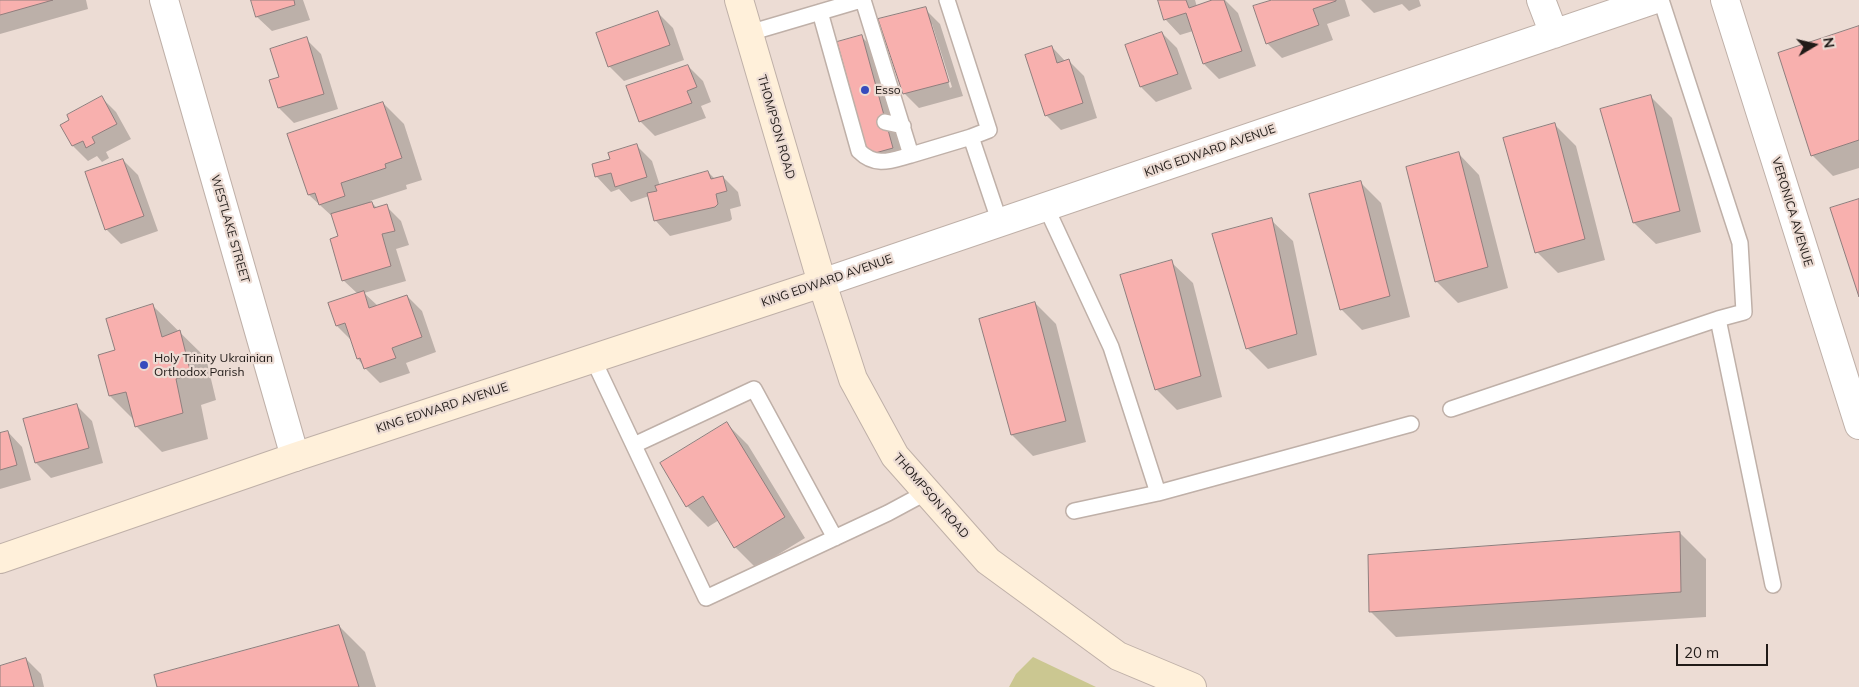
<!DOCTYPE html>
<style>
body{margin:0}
#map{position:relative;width:1859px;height:687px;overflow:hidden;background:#ecdcd4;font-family:Mulish,sans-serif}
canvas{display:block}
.north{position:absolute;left:1789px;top:20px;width:50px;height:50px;-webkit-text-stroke:4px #ecdcd4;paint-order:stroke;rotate:81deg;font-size:14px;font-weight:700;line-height:20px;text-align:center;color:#211b18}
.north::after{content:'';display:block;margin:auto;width:18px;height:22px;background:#211b18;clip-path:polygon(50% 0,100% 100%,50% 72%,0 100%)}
.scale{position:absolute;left:1676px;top:644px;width:92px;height:22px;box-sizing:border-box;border:2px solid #211b18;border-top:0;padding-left:6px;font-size:15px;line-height:18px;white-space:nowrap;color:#211b18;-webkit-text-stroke:4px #ecdcd4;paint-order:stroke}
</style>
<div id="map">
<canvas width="1859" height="687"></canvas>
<div class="north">N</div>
<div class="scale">20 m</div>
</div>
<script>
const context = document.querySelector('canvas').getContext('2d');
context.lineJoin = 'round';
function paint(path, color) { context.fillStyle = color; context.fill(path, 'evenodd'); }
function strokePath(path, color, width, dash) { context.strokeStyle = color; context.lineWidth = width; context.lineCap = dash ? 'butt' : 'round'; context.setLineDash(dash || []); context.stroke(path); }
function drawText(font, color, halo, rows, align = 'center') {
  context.font = font + ' Mulish,sans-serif'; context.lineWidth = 4.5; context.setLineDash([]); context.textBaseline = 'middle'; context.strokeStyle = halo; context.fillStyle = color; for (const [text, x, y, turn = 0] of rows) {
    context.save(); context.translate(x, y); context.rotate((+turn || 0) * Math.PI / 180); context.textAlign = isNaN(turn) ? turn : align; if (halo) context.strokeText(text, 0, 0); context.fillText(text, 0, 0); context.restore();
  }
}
const green = new Path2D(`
 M1033,657L1096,687H1009L1016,674Z`);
const shadow = new Path2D(`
 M0,0H86L88,9L0,34Z
 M252,0H303L310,20L272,31L257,17Z
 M1159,0H1195L1197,7L1216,0H1225L1238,13L1256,66L1219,79L1204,64L1193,31L1180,35L1166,20Z
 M1275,0H1345L1350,16L1327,24L1333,40L1282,58L1267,43Z
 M1361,0H1419L1421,6L1409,11L1402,4L1374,13Z
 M925,9L940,24L963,96L919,108L904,93ZM930,24H932L952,87L950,88Z
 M658,13L673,28L684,60L624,81L609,66Z
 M1859,27V168L1833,176L1812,155Z
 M1162,33L1177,48L1192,89L1156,102L1141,87L1126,46Z
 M862,37L877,52L907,163L884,169L869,154Z
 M306,39L321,54L338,109L294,123L279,108L271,81L280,78Z
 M1052,47L1066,62L1069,61L1084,76L1097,118L1061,130L1046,115Z
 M688,66L703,81L711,102L701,106L706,118L655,136L640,121Z
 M101,97L116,112L131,139L106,152L109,158L102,162L97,156L88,161L73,146L62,125Z
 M1651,97L1672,118L1701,232L1656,244L1634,223L1601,110Z
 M383,103L404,124L422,180L406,185L407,189L370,201L377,208L386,206L401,221L409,245L396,249L406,281L364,293L378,306L407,296L422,311L436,352L406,363L410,373L380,383L365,368L358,359L352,341L337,326L330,304L358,294L343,280L339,237L334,218L309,195L289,135Z
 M1555,125L1576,146L1605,260L1558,273L1537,252Z
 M637,146L652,161L660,186L708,172L715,179L723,177L738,192L741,206L730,209L732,219L730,221L670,236L656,221L649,196L631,202L619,189L611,192L597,177L593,165L611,160Z
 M1458,153L1479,175L1508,288L1458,303L1437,282Z
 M123,160L138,175L158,231L121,244L106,229Z
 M1360,182L1381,203L1410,317L1362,330L1341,309Z
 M1271,220L1293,241L1317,355L1268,369L1247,348Z
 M1171,262L1193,283L1222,397L1177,410L1156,389Z
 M1035,303L1056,324L1086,442L1033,456L1012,435Z
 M152,305L206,358L216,400L201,405L208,439L162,452L136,426L134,420L110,396L116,351Z
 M77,406L92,421L103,463L51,478L36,463L25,420Z
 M727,424L748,445L805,538L756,568L735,547L719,520L708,527L687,506Z
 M8,432L22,447L31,480L0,489V435Z
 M1680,533L1706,559V617L1396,637L1370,611Z
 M339,626L365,652L376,687H158Z
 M26,659L41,674L44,687H0V667Z`);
const building = new Path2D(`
 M0,0H53L0,15Z
 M251,0H294L295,5L256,17Z
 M1158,0H1186L1189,8L1212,0H1224L1242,51L1203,64L1186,13L1164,20Z
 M1272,0H1336V1L1313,9L1319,25L1266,44L1253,6Z
 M926,7L949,82L903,94L878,19Z
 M658,11L670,45L608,67L596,33Z
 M1859,26V140L1811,156L1778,53Z
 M1162,32L1178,74L1140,87L1125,45Z
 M862,35L893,148L868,155L837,42Z
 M307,37L324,94L278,108L269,80L279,77L270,49Z
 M1052,46L1057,63L1069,59L1083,103L1045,116L1025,55Z
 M688,65L697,87L687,91L692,103L639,122L626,86Z
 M1651,95L1680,211L1633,223L1600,109Z
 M102,96L117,124L92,137L95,143L86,148L83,141L72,146L60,125L69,120L67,115Z
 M383,102L402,158L385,164L386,168L341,183L345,196L319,205L315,193L308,195L287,134Z
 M1555,123L1585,239L1535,253L1503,138Z
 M637,144L647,177L615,187L611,173L595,177L592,164L610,159L608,153Z
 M1459,152L1488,267L1435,282L1406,167Z
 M123,159L144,216L105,230L85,172Z
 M708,171L711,179L723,176L727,191L716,194L718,204L715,207L654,221L647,193L657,191L655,186Z
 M1361,181L1390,296L1340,310L1309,194Z
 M1859,199V297L1830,208Z
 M372,202L374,208L387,204L395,231L382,234L391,266L342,281L330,239L338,236L331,214Z
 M1272,218L1297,334L1246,349L1212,234Z
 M1172,260L1201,376L1155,390L1120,275Z
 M364,291L369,308L407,295L422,337L392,348L396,358L364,369L360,358L357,359L345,323L336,326L328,303Z
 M1035,302L1066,421L1011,435L979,319Z
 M153,304L162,337L180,330L191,374L176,379L183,413L135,427L126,392L109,396L98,355L115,350L106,319Z
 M77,404L89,448L35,463L23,419Z
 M727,422L785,517L734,548L703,496L686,507L660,463Z
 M8,431L17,465L0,470V433Z
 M1680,532L1681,592L1369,612L1368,555Z
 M339,625L359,687H157L154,675Z
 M26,658L34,687H0V666Z`);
const lane = new Path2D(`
 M863,0L911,155L971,137L989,130L947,0
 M820,12L859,151C876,168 892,160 911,155
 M749,33L861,0
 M885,122L903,126
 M971,137L1000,223
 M1046,207L1111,347L1158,493L1411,424
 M1718,319L1773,585
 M593,359L706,598L888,513L927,492
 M1451,409L1718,319L1744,312L1740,243L1661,0
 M634,445L754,389L835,538
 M1074,511L1158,493`);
const street = new Path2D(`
 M164,0L295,457
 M1541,0L1554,34
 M1725,0L1859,425
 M822,283L1653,0`);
const secondary = new Path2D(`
 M739,0L822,283L853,379L895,456L988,561L1118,656L1192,687
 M0,559L295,457L822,283`);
const markers = [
 [865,90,5,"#364bbd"],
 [144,365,5,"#364bbd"]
];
const poiNames = [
 ["Esso",875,90],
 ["Holy Trinity Ukrainian",154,358],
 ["Orthodox Parish",154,372]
];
const streetNames = [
 ["THOMPSON ROAD",776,127,74],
 ["KING EDWARD AVENUE",1210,151,-19],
 ["VERONICA AVENUE",1792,212,73],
 ["WESTLAKE STREET",230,229,74],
 ["KING EDWARD AVENUE",827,281,-19],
 ["KING EDWARD AVENUE",442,408,-18],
 ["THOMPSON ROAD",931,496,49]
];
paint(green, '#cbc791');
paint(shadow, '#0003');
paint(building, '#f8b0ae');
strokePath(building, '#8f7e7d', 1);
strokePath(lane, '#bfb0a8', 18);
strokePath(street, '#bfb0a8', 30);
strokePath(secondary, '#bfb0a8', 30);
strokePath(lane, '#fff', 15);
strokePath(street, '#fff', 28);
strokePath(secondary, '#fff0da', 28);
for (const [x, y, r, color] of markers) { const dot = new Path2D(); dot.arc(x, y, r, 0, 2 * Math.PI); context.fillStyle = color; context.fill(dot); strokePath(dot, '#ecdcd4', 2); }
drawText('12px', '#211b18', '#ecdcd4', poiNames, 'left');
drawText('12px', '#211b18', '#ecdcd4', streetNames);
</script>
